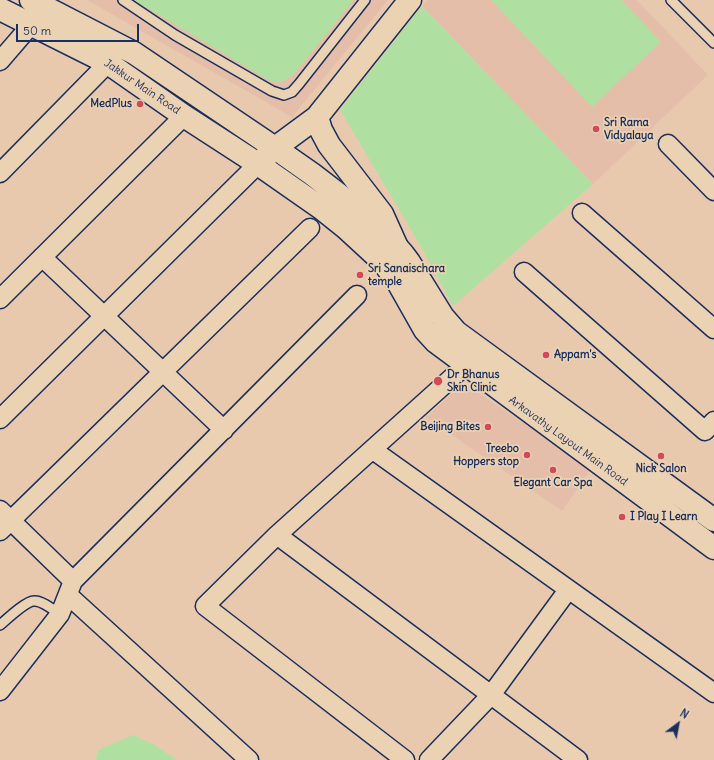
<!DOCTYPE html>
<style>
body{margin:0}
#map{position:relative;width:714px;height:760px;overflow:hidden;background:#e8c9ae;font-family:Delius,sans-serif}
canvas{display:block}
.north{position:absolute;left:658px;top:704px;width:40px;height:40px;-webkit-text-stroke:3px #ebd2b3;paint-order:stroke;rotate:32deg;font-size:11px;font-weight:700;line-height:16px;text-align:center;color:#1b2f5e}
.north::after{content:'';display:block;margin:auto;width:14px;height:18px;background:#1b2f5e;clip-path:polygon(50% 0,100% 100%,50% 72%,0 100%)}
.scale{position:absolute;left:16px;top:24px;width:123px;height:18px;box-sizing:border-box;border:2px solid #1b2f5e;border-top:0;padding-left:5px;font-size:12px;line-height:14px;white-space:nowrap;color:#1b2f5e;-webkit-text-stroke:3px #ebd2b3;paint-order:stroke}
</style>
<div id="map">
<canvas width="714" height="760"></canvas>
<div class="north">N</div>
<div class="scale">50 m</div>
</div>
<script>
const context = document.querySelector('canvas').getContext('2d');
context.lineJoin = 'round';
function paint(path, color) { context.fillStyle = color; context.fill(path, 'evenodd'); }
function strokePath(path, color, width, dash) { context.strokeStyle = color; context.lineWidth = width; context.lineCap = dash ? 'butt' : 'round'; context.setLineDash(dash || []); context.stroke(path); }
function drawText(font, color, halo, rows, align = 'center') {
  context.font = font + ' Delius,sans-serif'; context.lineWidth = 3.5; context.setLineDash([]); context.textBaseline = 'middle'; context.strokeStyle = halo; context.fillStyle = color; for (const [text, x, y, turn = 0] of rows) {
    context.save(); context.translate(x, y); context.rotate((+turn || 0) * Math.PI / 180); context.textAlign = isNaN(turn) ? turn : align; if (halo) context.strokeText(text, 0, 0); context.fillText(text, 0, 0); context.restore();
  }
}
const built = new Path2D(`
 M87,0H388L292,117Z
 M427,0H637L708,75L593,184L422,6Z
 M464,383L591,469L562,511L426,417Z`);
const green = new Path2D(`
 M134,0H354L293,75L282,82L270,81Z
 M491,0H622L661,42L592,107Z
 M422,6L593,184L453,306L419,243L340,110Z
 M133,735L153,744L177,760H96L98,750Z`);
const service = new Path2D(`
 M123,0L175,35L272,91L284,95L292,92L299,84L365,0
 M671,0L714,43
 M0,625C7,619 26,601 34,601C41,600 54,610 60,614`);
const minor = new Path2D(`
 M0,61L31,25
 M668,144L714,191
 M0,173L108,63
 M582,213L714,329
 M42,257L224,430
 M524,272L705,431L714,421
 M0,299L184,116
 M0,419L258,164
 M373,450L714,693
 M0,510L73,581L60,614L0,691
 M0,531L310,228
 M277,535L578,760
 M73,581L357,295
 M68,595L249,760
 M405,760L205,606L277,535L466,365
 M429,760L491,695L568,590`);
const tertiary = new Path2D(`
 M317,117L321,130L329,145L382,214L396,245
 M261,161L275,148L317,117L410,0`);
const secondary = new Path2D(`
 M31,0L134,53L275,148L312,174L351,204L388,237L403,254L409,262L443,317L456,332L714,520
 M0,9L108,63L184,116L258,164L321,208L346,228L384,263L399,284L425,330L436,342L714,548`);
const markers = [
 [140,104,4,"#d1495b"],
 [596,129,4,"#d1495b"],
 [360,275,4,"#d1495b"],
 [546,355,4,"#d1495b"],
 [438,381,5,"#d1495b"],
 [488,427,4,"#d1495b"],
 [527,455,4,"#d1495b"],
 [661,456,4,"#d1495b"],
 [553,470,4,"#d1495b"],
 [622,517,4,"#d1495b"]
];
const streetNames = [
 ["Jakkur Main Road",142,87,34],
 ["Arkavathy Layout Main Road",568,441,36]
];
const poiNames = [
 ["MedPlus",132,104,"right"],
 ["Sri Rama",604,123],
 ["Vidyalaya",604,136],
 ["Sri Sanaischara",368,269],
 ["temple",368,282],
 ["Appam's",554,355],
 ["Dr Bhanus",447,375],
 ["Skin Clinic",447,388],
 ["Beijing Bites",480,427,"right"],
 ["Treebo",519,449,"right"],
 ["Hoppers stop",519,462,"right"],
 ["Nick Salon",661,469,"center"],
 ["Elegant Car Spa",553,483,"center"],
 ["I Play I Learn",630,517]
];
paint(built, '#e5bea9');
paint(green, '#afe0a1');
strokePath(service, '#1b2f5e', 12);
strokePath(minor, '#1b2f5e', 21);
strokePath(tertiary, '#1b2f5e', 25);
strokePath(secondary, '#1b2f5e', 25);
strokePath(service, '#ebd2b3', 9);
strokePath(minor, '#ebd2b3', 18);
strokePath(tertiary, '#ebd2b3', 22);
strokePath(secondary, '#ebd2b3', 22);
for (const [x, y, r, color] of markers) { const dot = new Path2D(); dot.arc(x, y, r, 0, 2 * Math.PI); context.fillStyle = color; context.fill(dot); strokePath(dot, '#ebd2b3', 1.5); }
drawText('11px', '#1b2f5e', '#ebd2b3', streetNames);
drawText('bold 11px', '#1b2f5e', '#ebd2b3', poiNames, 'left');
</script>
